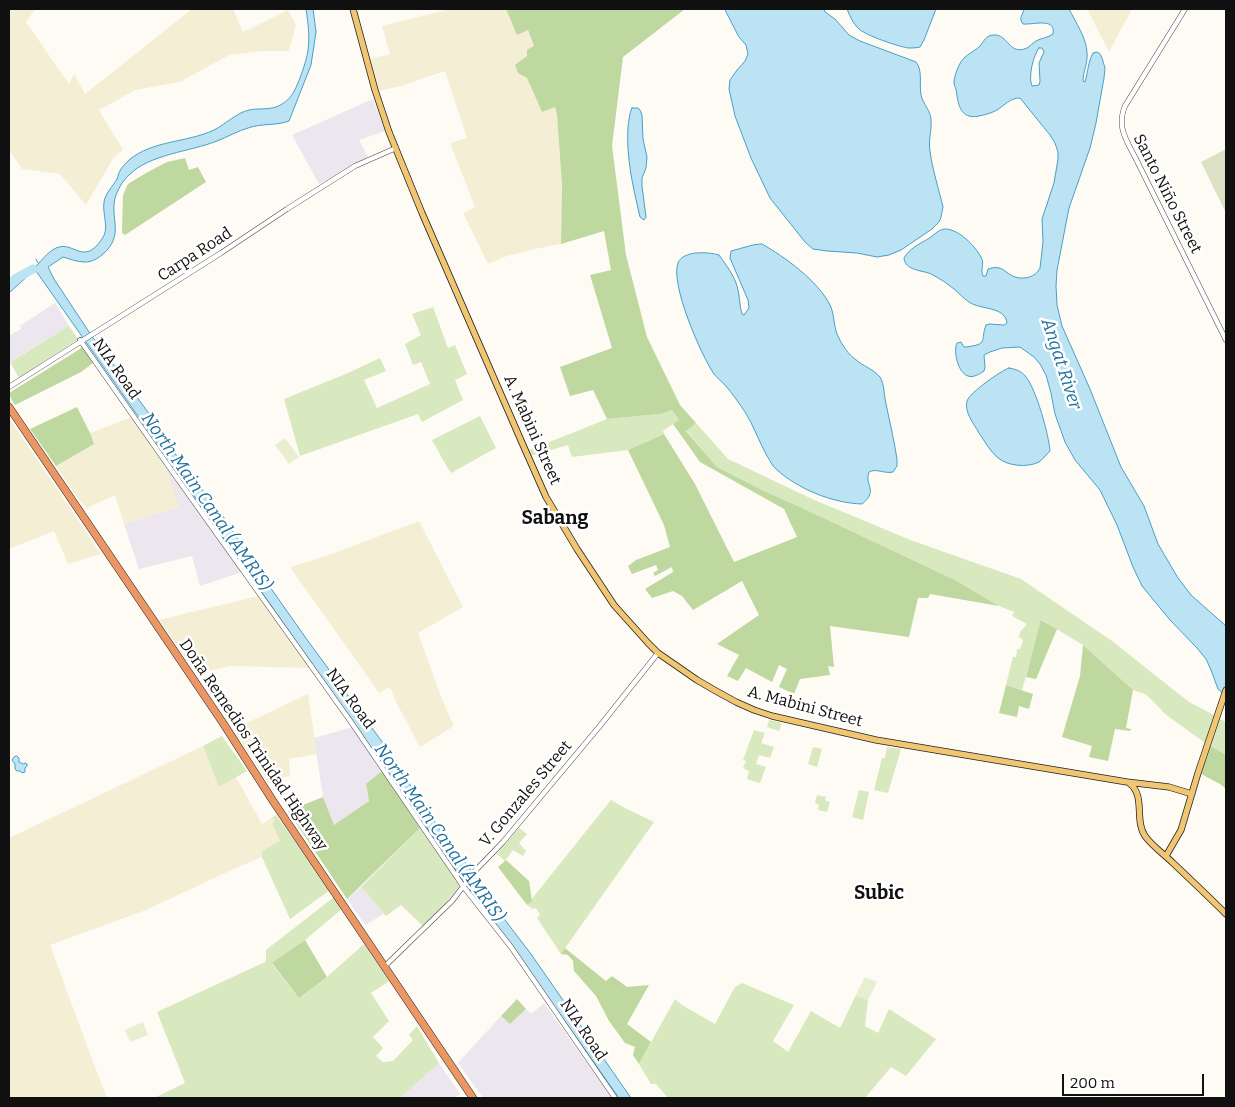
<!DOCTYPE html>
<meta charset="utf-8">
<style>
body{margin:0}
#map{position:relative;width:1235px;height:1107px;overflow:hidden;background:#fefbf4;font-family:Bitter,serif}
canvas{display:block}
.frame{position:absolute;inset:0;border:10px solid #101010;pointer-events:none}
.scale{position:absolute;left:1062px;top:1074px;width:142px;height:22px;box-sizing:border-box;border:2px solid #101010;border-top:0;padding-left:6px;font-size:15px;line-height:18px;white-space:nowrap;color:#101010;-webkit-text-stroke:4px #fff;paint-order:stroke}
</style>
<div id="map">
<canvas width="1235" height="1107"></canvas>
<div class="frame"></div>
<div class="scale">200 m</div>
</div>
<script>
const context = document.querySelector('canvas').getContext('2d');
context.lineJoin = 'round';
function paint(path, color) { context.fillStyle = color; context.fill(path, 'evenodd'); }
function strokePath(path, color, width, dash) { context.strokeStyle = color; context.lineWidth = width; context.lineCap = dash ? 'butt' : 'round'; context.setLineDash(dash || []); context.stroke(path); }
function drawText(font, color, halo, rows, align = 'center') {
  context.font = font + ' Bitter,serif'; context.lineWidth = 5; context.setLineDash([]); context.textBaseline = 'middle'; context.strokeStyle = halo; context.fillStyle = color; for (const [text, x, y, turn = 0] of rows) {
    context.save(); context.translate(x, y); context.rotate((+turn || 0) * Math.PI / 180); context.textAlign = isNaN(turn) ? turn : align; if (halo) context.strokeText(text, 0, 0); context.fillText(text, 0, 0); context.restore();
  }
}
const industrial = new Path2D(`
 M373,99L385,131L359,140L368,157L350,169L319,184L292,135Z
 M55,303L69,326L9,362V336L21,329L20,326Z
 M166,468L242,572L200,586L192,556L139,569L124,524L178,507Z
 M353,727L382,771L366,785L369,801L334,825L323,797L314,738Z
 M361,887L384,914L365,925L347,899Z
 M544,1003L576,1048L612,1098H483L458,1063L501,1016L510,1024L526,1009L531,1014Z
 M439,1063L460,1094L454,1098H400Z`);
const farmland = new Path2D(`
 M9,9H35L26,22L69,84L74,74L85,94L192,9H233L243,32L288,10L296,25L289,51H263L229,55L180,82L135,90L99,110L123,150L114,157L86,205L60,174L22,169L9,150Z
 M450,9H506L517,35L528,30L534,46L518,73L527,78L542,112L555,107L557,116L562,185L561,244L535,249L507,256L488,264L463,213L475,207L450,143L467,138L445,71L401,86L379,91L371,59L390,54L382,26Z
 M1087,9H1131V11L1109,52Z
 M132,417L166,468L179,507L124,524L115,495L87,508L79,500L56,466L94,444L90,433Z
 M9,418L101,554L68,564L54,531L9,549Z
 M419,521L463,607L418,633L442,699L454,726L420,747L396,702L390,687L379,693L290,567L329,555Z
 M258,596L311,668L231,666L197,674L159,620Z
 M308,694L317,754L289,759L290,776L268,782L248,752L234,729Z
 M203,746L219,787L236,777L262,824L272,818L276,820L272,824L280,841L262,851V857L236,868L146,910L50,945L86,1043L107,1098H9V838Z`);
const green = new Path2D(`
 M433,307L448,348L455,345L467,374L455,380L463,400L422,422L418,414L300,456L284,399L348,373L380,358L386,371L364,380L377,408L430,384L421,362L413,365L405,344L421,335L412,314Z
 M69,326L78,339L19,378L10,362Z
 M672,410L679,420L663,431L664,434L628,450L572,457L568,445L530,456L527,451L607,419L659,414Z
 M480,416L496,448L451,473L447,467L432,440Z
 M696,423L728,459L812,499L913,541L1021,579L1112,641L1189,702L1214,715L1205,743L1165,714L1153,701L1145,694L1133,690L1083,645L1042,620L1022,690L1006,685L1013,657H1016L1017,649H1020L1023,640L1019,637L1020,632L1027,624L1012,616L1014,612L999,606L955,580L798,506L764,491L717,467L686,430Z
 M1220,719L1226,722V755L1211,746Z
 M769,720L782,723L779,731L767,727Z
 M754,730L765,733L761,743L774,747L770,758L759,755L756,764L766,767L760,783L747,779L749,771L743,768L746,761L743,760Z
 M222,736L247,771L219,787L203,746Z
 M813,747L822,749L817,767L808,764Z
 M887,747L901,749L888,793L874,790L882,758H885Z
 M859,790L869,792L863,820L852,817Z
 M817,795L826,797L825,800L830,802L827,812L818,810L819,805L815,803Z
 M611,800L623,807L654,822L561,954L537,918L540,915L536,908L533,909L527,905Z
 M276,815L330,890L290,919L262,857V851L280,841L272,824L276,820L272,818Z
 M420,828L460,885L439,913L424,927L401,905L386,916L361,887Z
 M519,828L527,834L519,843L526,851L523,856L513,850L505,861L497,854Z
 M334,897L342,909L305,940L272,964L299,998L327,977L364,944L389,981L371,993L389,1021L373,1037L383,1048L376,1056L383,1062L393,1061L413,1040L409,1035L417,1026L439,1063L400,1098H154L185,1083L157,1012L265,962L266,960V950Z
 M742,983L794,1005L773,1041L788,1052L811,1011L840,1028L856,995L868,1000L865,1026L878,1033L889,1009L936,1039L906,1076L891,1067L865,1098H668L656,1084H651L639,1064L675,999L682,1005L715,1024L735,987Z`);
const forest = new Path2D(`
 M506,9H685L623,57L612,146L626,255L647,337L680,405L696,423L686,431L717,467L764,491L798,506L955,580L999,606L930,594L928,598H918L909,637L830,626L834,667L828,666L830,675L800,679L794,694L779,687L787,669L779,665L772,682L746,668L738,681L727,676L739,655L717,644L759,615L742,581L693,610L682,596L673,591L652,598L645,589L673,572L672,567L655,576L653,573L658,570L656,565L632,574L628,566L636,560L670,547L664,525L628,450L664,434L695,484L734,562L797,537L784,509L700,462L673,424L679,420L672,410L660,414L607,419L593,390L570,396L560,367L612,348L590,275L611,270L604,231L561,244L562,185L557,115L555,107L542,112L527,78L518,73L515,65L527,56V50L534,46L528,30L517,35Z
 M185,158L189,170L198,167L206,182L125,235L122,233L123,195L128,184L146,173L167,162Z
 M82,345L93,363L81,372L15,405L9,395V393L80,349Z
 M77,407L90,433L94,444L56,466L30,429Z
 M1041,620L1057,629L1036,679L1026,677Z
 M1083,645L1133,690L1126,728L1131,729L1130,731L1115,729L1108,761L1089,757L1092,746L1062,737L1080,676Z
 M1006,685L1033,694L1029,709L1019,706L1017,717L999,713Z
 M1211,746L1226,755V789L1220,784L1201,774Z
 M382,771L420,828L347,899L288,811L323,797L334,825L369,801L366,784Z
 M506,860L529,881L532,901L527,905L498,867Z
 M305,940L327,977L299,998L272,963Z
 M565,948L606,981L612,976L627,987L649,985L627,1024L651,1042L639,1064L633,1055L635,1047L625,1043L609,1021L596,996L574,971L573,961L568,955L561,954Z
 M517,999L526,1009L510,1024L501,1016Z`);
const cemetery = new Path2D(`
 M1226,149V210L1225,211L1201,162Z`);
const pitch = new Path2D(`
 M285,438L299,457L289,464L275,445Z
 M865,977L877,982L868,1000L856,995Z
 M143,1022L148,1035L130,1042L125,1030Z`);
const water = new Path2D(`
 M306,9H313L316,32L311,65L289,121C276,126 262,123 248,128C238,131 227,137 217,141C189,152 150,154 129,175C123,180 117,191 115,198C110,221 125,235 102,255C97,259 92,262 85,262C77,262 70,259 63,257L48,267L54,279L93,338L101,346L117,370L161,430L182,465L219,510L251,560L308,641L397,762L408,782L425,806L451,848L462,857L505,920L531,954L631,1098H619L540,986L459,875L439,845L336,698L36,271L31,273L9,293V286C14,282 18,278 24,274C27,272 30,271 33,269C41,262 46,253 56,248C74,240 83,267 102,239C110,228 102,215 104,202C105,194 113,186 117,179C118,176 119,172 121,169C123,166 126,163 129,160C153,140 186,143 214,130C226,124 236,113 249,110C258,108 267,110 276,107C281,105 288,101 291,96C297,89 307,60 308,50C310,37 308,22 306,9Z
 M725,9H824L825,12L835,19L849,35L860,41L916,62C923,70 919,85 921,95C923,104 931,111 931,120C932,130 928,140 930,151C932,168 939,190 943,207L941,217L939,222L932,229L901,250L889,255L877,257L857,253L827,251L813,249L805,242L770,198L751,158L735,116L729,89L730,80L737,70L745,61L748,54L746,45L739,37Z
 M847,9H936L924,40L920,47C916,48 912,48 908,48C897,46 867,36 859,29C853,24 850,16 847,9Z
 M1024,9H1069C1075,21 1087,39 1087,53C1088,63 1083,72 1083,81L1085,82C1088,72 1088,62 1093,53L1097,52L1100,54L1102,58L1105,68L1104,78L1096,123L1090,148L1069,208L1057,270L1056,286L1057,305L1062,326L1090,389L1121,467L1144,506L1158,544L1178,578L1191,595L1226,626V696L1218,689L1211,670L1206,659L1197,648L1170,620L1142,586L1133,567L1117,525L1100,490L1075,460L1065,442L1055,414L1051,393L1046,375L1040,364L1034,357L1020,347L1002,348L990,352L984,355L985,367L984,371C980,374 973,378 968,376C958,373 953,351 957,343L961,342L964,347H966C989,344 980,341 986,325L989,324L1004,325L1007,323C1005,306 980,310 969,302C963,298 959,293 954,289C948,284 939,278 931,274C922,270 905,271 904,258C909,249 919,244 928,239C933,236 939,229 945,229C959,229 975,246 981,257C985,264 980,269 983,276H986L988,269C1003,264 1004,273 1015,277C1024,280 1036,277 1040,268L1043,242L1042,219L1054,183L1058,159V152L1055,143L1050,135L1020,98C1010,98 1005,105 997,110C992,113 984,115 979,116C960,120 958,104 956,89C955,87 954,85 954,82C954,76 960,61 964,58C969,53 975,51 980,46C984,41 986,35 994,35C1008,34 1009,56 1027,48C1030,46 1033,43 1036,41C1041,38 1048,38 1053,34C1056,17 1033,25 1023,24C1018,18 1023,15 1024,9ZM1039,48H1042L1044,52L1039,63L1040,81L1039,85L1032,86C1028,77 1033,56 1039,48Z
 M632,108H638L640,110L642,115L643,139L647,157L646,168L642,178V186L646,217L644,220L640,217C633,187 626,157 628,127C629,121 629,114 632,108Z
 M762,244C785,257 818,281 830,305C835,315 833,328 839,338C842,345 849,355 855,359C863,366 873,369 880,377C884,384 884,392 885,399C889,419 894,439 897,459V466L893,472C885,474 876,468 869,472C864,486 879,490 862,504C832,503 798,489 776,469C772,466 770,460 767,456C759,442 754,426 745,412C739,403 732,393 725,385C721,381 717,378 714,374C701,355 670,284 678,263C683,250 709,252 719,255C726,265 734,275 737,286C740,295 739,305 742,314L744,315L749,308L748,300L730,258L731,251L753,245Z
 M1009,368C1015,369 1022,371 1026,377C1036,389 1049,435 1050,451C1046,455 1043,459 1039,462C1027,468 1008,466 998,458C990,451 985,442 979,433C974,424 964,412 967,401C969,393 1002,370 1009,368Z
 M17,756L19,758V762L23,764L25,763L27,764V766L25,768V772L22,773L20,771H17L15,769V764L12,760L14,757Z`);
const stream = new Path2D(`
 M36,259L38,263`);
const river = new Path2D(`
 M9,286L15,279L33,269`);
const minor = new Path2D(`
 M1185,9L1125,106C1116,127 1127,141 1136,159L1226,340
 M80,340L172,471L351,722L463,886L511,947L615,1098
 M9,387L221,253L287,209L355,166L396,148
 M385,966L452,901L475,871L503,842L599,727L658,653`);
const major = new Path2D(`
 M353,9L375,90L389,132L422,213L523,445L546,497L577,549L614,605L648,643L658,653L697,680L716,691L736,702L754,710L772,716L876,740L1127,782L1169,787L1192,794
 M1129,783C1146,795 1134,820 1145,836C1153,847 1164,854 1173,863C1191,880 1209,897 1226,914
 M1166,856L1181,830L1198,773L1226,690`);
const highway = new Path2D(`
 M9,407L223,723L273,801L473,1098`);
const streetNames = [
 ["Santo Niño Street",1167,194,63],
 ["Carpa Road",195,255,-33],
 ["NIA Road",116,369,55],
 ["A. Mabini Street",532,430,66],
 ["NIA Road",350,699,54],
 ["A. Mabini Street",805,707,15],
 ["Doña Remedios Trinidad Highway",253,745,56],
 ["V. Gonzales Street",526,794,-50],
 ["NIA Road",583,1030,56]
];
const waterNames = [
 ["Angat River",1061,364,72],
 ["North Main Canal (AMRIS)",206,502,55],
 ["North Main Canal (AMRIS)",439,833,55]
];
const quarterNames = [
 ["Sabang",555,519],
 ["Subic",879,894]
];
paint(industrial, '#ece6ee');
paint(farmland, '#f4eed5');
paint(green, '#d8e8bf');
paint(forest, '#bed89f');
paint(cemetery, '#dae1c5');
paint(pitch, '#e8efd0');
paint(water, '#bce3f3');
strokePath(water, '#479fc6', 1);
strokePath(stream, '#479fc6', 1);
strokePath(river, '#bce3f3', 9);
strokePath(minor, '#434343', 5.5);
strokePath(major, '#212121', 7);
strokePath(highway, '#212121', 8);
strokePath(minor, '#fff', 4.5);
strokePath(major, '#f0c672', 5.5);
strokePath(highway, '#eb9665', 7);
drawText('16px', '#101010', '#fff', streetNames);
drawText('italic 18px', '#20719c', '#fff', waterNames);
drawText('bold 19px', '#101010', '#fff', quarterNames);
</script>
